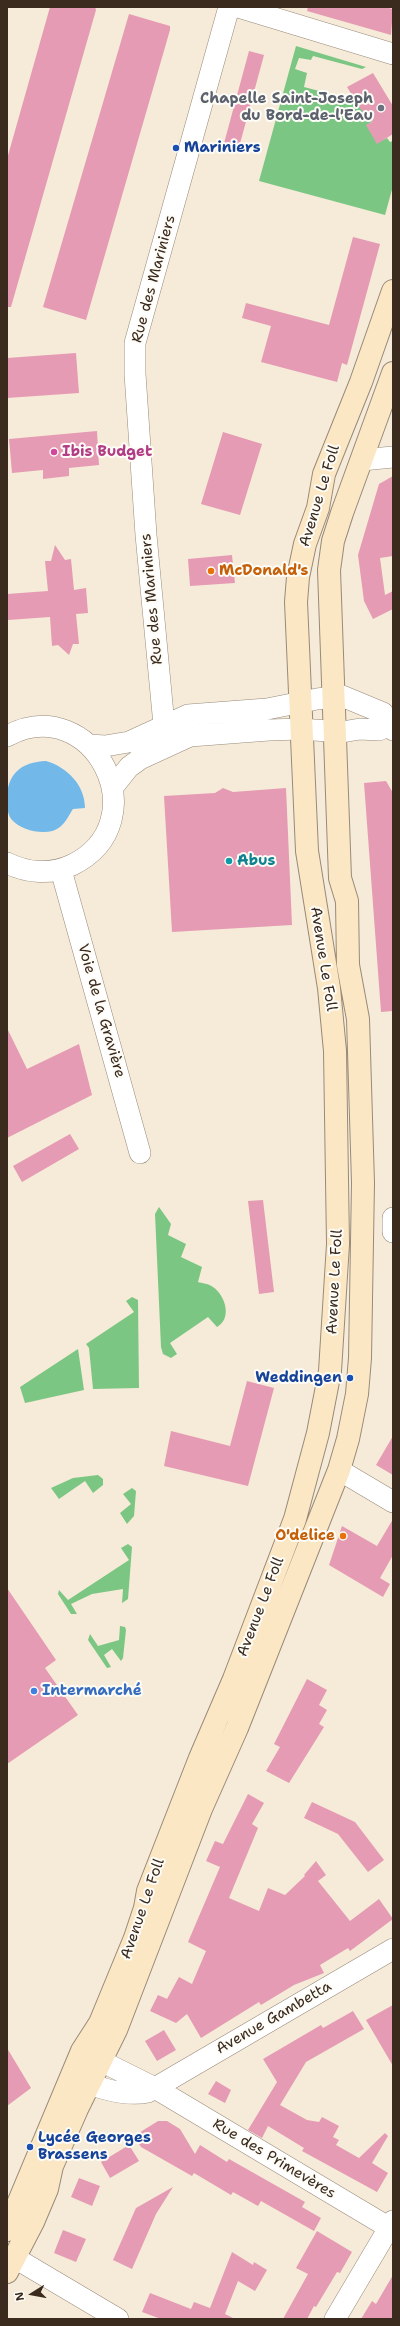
<!DOCTYPE html>
<meta charset="utf-8">
<style>
body{margin:0}
#map{position:relative;width:400px;height:2326px;overflow:hidden;background:#f6ebd8;font-family:"Shantell Sans",sans-serif}
canvas{display:block}
.frame{position:absolute;inset:0;border:8px solid #3b2a1e;pointer-events:none}
.north{position:absolute;left:12px;top:2274px;width:40px;height:40px;-webkit-text-stroke:3px #fdfcf7;paint-order:stroke;rotate:259deg;font-size:11px;font-weight:700;line-height:16px;text-align:center;color:#3b2a1e}
.north::after{content:'';display:block;margin:auto;width:14px;height:18px;background:#3b2a1e;clip-path:polygon(50% 0,100% 100%,50% 72%,0 100%)}
</style>
<div id="map">
<canvas width="400" height="2326"></canvas>
<div class="frame"></div>
<div class="north">N</div>
</div>
<script>
const context = document.querySelector('canvas').getContext('2d');
context.lineJoin = 'round';
function paint(path, color) { context.fillStyle = color; context.fill(path, 'evenodd'); }
function strokePath(path, color, width, dash) { context.strokeStyle = color; context.lineWidth = width; context.lineCap = dash ? 'butt' : 'round'; context.setLineDash(dash || []); context.stroke(path); }
function drawText(font, color, halo, rows, align = 'center') {
  context.font = font + ' "Shantell Sans",sans-serif'; context.lineWidth = 4; context.setLineDash([]); context.textBaseline = 'middle'; context.strokeStyle = halo; context.fillStyle = color; for (const [text, x, y, turn = 0] of rows) {
    context.save(); context.translate(x, y); context.rotate((+turn || 0) * Math.PI / 180); context.textAlign = isNaN(turn) ? turn : align; if (halo) context.strokeText(text, 0, 0); context.fillText(text, 0, 0); context.restore();
  }
}
const green = new Path2D(`
 M296,46L366,67L362,69L313,56L311,60L299,58L295,69L307,73L304,87L350,99L376,119L367,125L377,143L387,138L390,142L393,141V186L385,215L259,181Z
 M159,1207L171,1224L168,1235L186,1244L181,1257L202,1267L198,1282C202,1283 209,1284 213,1287C226,1296 232,1319 217,1327L208,1317L170,1343L177,1354L171,1358L163,1354L161,1347L155,1214Z
 M132,1297L138,1300L139,1388L93,1389L89,1348L86,1344L134,1312L126,1301Z
 M78,1349L84,1390L25,1403L20,1387Z
 M98,1475L103,1479V1485L93,1493L85,1481L59,1499L51,1488L73,1478Z
 M132,1488L136,1491L134,1516L127,1524L120,1513L131,1504L123,1494Z
 M128,1544L132,1547L128,1599L122,1603L123,1589L92,1594L71,1604L77,1614H71L58,1594L59,1590L68,1600L129,1560L121,1548Z
 M120,1626L125,1627L126,1630L123,1658L121,1661L112,1649L104,1655L111,1667L107,1668L88,1640L90,1634L98,1646L119,1640Z`);
const water = new Path2D(`
 M46,761C67,767 85,785 85,808L73,809C69,815 66,822 60,827C48,837 22,831 12,820C7,814 7,806 7,799C7,774 21,762 46,761Z`);
const building = new Path2D(`
 M50,7H95L96,10L11,307H7V159Z
 M308,7H385L393,9L391,35L307,11Z
 M129,14L170,26V30L86,320L43,307Z
 M249,51L264,55L238,151L223,147Z
 M373,73L393,106V134L377,144L366,125L372,122L360,108L347,87Z
 M353,237L380,244L347,365L342,363L337,382L261,362L271,326L242,318L246,303L329,325Z
 M76,353L79,393L7,398V358Z
 M97,431L99,465L69,468V476L43,479V470L12,473L9,439Z
 M223,432L262,444L240,515L201,504Z
 M393,476V556L380,558L385,595L393,591V609L373,619L364,601L358,555L379,484Z
 M55,545L65,560L71,559L74,590L86,588L88,613L76,614L79,644H73L69,655L58,645L52,646L50,617L8,620L7,594L48,591L45,561H51Z
 M232,555L235,583L190,586L188,559Z
 M386,781L393,793V1011L381,1012L364,783Z
 M223,788L233,792L286,788L292,925L172,932L164,796L215,793Z
 M7,1028L27,1069L79,1044L92,1095L7,1138Z
 M70,1134L79,1149L22,1182L13,1166Z
 M263,1200L274,1292L259,1294L248,1201Z
 M247,1381L274,1388L248,1486L164,1466L171,1431L230,1446Z
 M393,1436V1475L376,1465Z
 M393,1519V1555L380,1578L390,1584L383,1597L329,1565L342,1526L377,1546Z
 M7,1588L56,1660L45,1668L78,1715L7,1764Z
 M307,1679L327,1690L319,1705L327,1710L319,1724L324,1727L289,1783L266,1771L280,1747L274,1744Z
 M248,1794L264,1803L252,1824L258,1828L229,1898L259,1911L268,1888L285,1895L305,1876L304,1875L316,1861L326,1875L318,1881L350,1921L379,1899L393,1919L350,1951L348,1948L320,1965L324,1973L294,1985L261,2005L259,2002L201,2038L187,2014L176,2023L150,2011L158,1995L167,1999L179,1977L192,1984L206,1951L188,1942L220,1867L206,1861L215,1841L223,1844Z
 M312,1802L355,1822L384,1860L368,1872L338,1834L304,1818Z
 M393,2005V2066L366,2020Z
 M353,2011L364,2029L306,2062L280,2105L307,2120L319,2122L322,2117L339,2126L333,2137L339,2140L336,2145L359,2158L385,2133L388,2136L372,2163L388,2173L377,2192L302,2151L304,2148L268,2126L262,2138L248,2130L277,2082L263,2059L321,2025L323,2028Z
 M164,2030L176,2050L157,2061L145,2041Z
 M7,2048L31,2088L7,2106Z
 M216,2081L231,2090L225,2103L208,2094Z
 M158,2121H167L180,2129L195,2154L200,2145L227,2162L229,2159L305,2202L302,2207L321,2218L314,2231L261,2201L258,2206L233,2192L231,2195L194,2173L192,2176L141,2147L134,2136Z
 M129,2145L139,2161L110,2178L101,2162Z
 M79,2178L100,2186L92,2206L71,2197Z
 M173,2187L156,2214L132,2269L113,2260L136,2208Z
 M63,2230L86,2239L76,2262L54,2253Z
 M317,2231L352,2252L340,2273L337,2272L316,2307L314,2306L307,2319H283L308,2274L296,2268Z
 M232,2252L253,2265L254,2262L267,2270L255,2291L238,2281L225,2314L235,2319H161L142,2312L150,2293L191,2309L194,2302L210,2308Z
 M393,2275V2319H361L372,2301L376,2304Z`);
const minor = new Path2D(`
 M238,7L393,54
 M362,460L393,457
 M164,725L146,535L135,374V343L229,7
 M7,736C93,690 160,822 72,865C51,875 27,873 7,863
 M89,745L105,746L129,742L188,715L267,709L317,699L342,696L383,713L393,730
 M113,787L129,767L140,759L190,736L269,730L300,729L342,732L360,729L379,730L393,723
 M61,870L140,1153
 M393,1218V1232
 M339,1470L393,1502
 M85,2053L155,2088L393,2230
 M74,2078C95,2087 124,2097 148,2092L393,1949
 M15,2258L118,2319
 M335,2319L393,2221`);
const secondary = new Path2D(`
 M7,2230L82,2051L100,2023L135,1938L145,1908L148,1891L200,1758L234,1679L295,1519L318,1433L330,1371L338,1244L335,1051L329,988L307,851L296,602L298,577L305,544L318,508L324,474L361,382L393,291
 M7,2272L33,2222L47,2189L52,2166L77,2109L116,2030L201,1809L237,1728L339,1470L348,1439L357,1394L360,1358L363,1183L358,1019L348,965L347,901L340,878L329,570L333,541L342,513L393,373`);
const markers = [
 [381,108,4,"#6b7280"],
 [176,148,4,"#1a4fb4"],
 [54,452,4,"#d1479c"],
 [211,571,4,"#e8710a"],
 [229,861,4,"#0f9aa8"],
 [350,1378,4,"#1a4fb4"],
 [343,1536,4,"#e8710a"],
 [34,1691,4,"#3f7fe0"],
 [30,2147,4,"#1a4fb4"]
];
const worshipNames = [
 ["Chapelle Saint-Joseph",373,99],
 ["du Bord-de-l'Eau",373,116]
];
const transitNames = [
 ["Mariniers",184,148],
 ["Weddingen",342,1378,"right"],
 ["Lycée Georges",38,2138],
 ["Brassens",38,2155]
];
const streetNames = [
 ["Rue des Mariniers",154,279,-75],
 ["Avenue Le Foll",320,496,-73],
 ["Rue des Mariniers",152,599,-95],
 ["Avenue Le Foll",323,959,81],
 ["Voie de la Gravière",101,1011,74],
 ["Avenue Le Foll",335,1282,-87],
 ["Avenue Le Foll",261,1607,-69],
 ["Avenue Le Foll",143,1909,-71],
 ["Avenue Gambetta",274,2018,-30],
 ["Rue des Primevères",274,2159,31]
];
const hotelNames = [
 ["Ibis Budget",62,452]
];
const foodNames = [
 ["McDonald's",219,571],
 ["O'delice",335,1536,"right"]
];
const cultureNames = [
 ["Abus",237,861]
];
const shopNames = [
 ["Intermarché",42,1691]
];
paint(green, '#7cc683');
paint(water, '#72b8e9');
paint(building, '#e59bb3');
strokePath(minor, '#988a7b', 22);
strokePath(secondary, '#988a7b', 24);
strokePath(minor, '#fff', 21);
strokePath(secondary, '#fbe7c3', 22);
for (const [x, y, r, color] of markers) { const dot = new Path2D(); dot.arc(x, y, r, 0, 2 * Math.PI); context.fillStyle = color; context.fill(dot); strokePath(dot, '#fdfcf7', 1.5); }
drawText('bold 15px', '#5b616d', '#fdfcf7', worshipNames, 'right');
drawText('bold 15px', '#164399', '#fdfcf7', transitNames, 'left');
drawText('15px', '#3b2a1e', '#fdfcf7', streetNames);
drawText('bold 15px', '#b23c85', '#fdfcf7', hotelNames, 'left');
drawText('bold 15px', '#c56008', '#fdfcf7', foodNames, 'left');
drawText('bold 15px', '#0d838f', '#fdfcf7', cultureNames, 'left');
drawText('bold 15px', '#366cbe', '#fdfcf7', shopNames, 'left');
</script>
